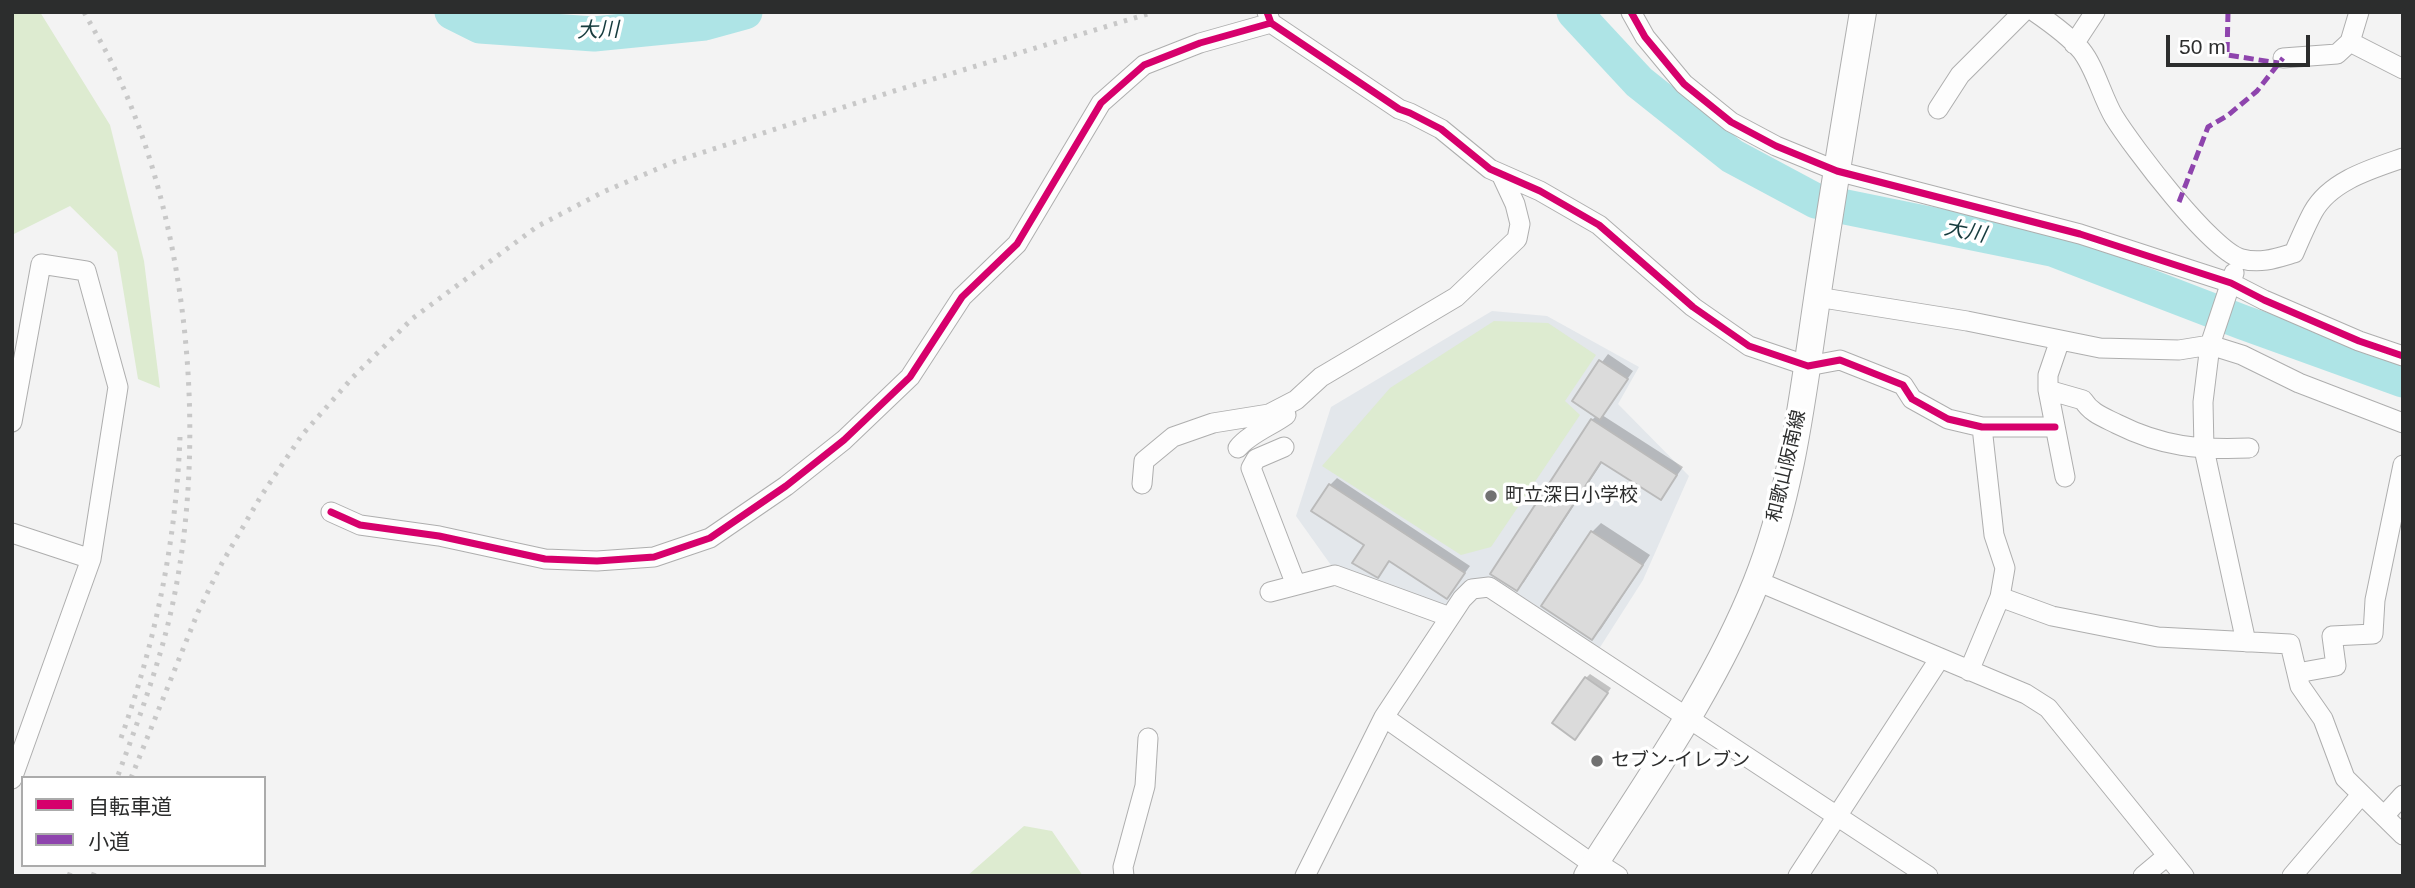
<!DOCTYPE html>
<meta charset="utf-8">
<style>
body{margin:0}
#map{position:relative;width:2415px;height:888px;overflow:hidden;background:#f3f3f3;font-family:Helvetica,"Noto Sans JP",sans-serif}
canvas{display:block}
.frame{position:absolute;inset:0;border:14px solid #2c2d2d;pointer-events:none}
.legend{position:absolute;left:21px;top:776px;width:245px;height:91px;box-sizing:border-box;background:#fff;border:2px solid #ababab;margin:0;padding:9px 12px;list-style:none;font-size:21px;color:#2c2d2d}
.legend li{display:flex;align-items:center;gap:14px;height:35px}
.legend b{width:35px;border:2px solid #ababab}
.scale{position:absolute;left:2166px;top:35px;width:144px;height:32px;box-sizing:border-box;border:4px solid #2c2d2d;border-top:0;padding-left:9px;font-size:21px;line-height:24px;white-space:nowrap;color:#2c2d2d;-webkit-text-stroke:5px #fff;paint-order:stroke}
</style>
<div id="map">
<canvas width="2415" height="888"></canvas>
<div class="frame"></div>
<ul class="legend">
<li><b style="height:9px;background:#d6006c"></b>自転車道</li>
<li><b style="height:9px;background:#8e44ad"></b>小道</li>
</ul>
<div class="scale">50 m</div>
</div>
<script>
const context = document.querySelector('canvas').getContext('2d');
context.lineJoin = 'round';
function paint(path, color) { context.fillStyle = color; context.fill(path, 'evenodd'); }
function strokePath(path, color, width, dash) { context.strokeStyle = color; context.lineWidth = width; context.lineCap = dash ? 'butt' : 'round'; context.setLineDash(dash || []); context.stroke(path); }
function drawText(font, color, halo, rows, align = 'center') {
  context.font = font + ' Helvetica,"Noto Sans JP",sans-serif'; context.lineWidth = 7; context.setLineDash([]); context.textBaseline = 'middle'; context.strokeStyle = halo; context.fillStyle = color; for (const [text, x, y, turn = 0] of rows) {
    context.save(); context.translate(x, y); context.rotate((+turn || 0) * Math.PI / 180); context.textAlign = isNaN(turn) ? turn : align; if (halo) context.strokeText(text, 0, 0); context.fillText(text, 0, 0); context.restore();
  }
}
const built = new Path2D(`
 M1492,311L1547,316L1639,367L1618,404L1689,476L1643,580L1597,652L1489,579L1445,611L1333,568L1296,516L1331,407Z`);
const green = new Path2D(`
 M12,12H40L110,125L144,261L160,388L138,379L117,252L70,206L12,235Z
 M1494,321L1548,323L1596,355L1565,401L1580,415L1491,547L1461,555L1322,466L1390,388Z
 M1024,826L1052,831L1083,876H967Z`);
const shadow = new Path2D(`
 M1608,354L1633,371L1602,415L1683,467L1661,498L1603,461L1524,582L1517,589L1592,420L1597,415L1574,400Z
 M1337,478L1470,566L1447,597L1390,560L1378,575L1367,544L1330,485Z
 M1601,523L1650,555L1601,629L1592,638V532Z
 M1590,674L1611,688L1579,733L1586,678Z`);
const river = new Path2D(`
 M452,12L480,26L594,34L705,23L745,12
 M1574,12L1639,82L1732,156L1816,201L2052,249L2242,322L2403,380`);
const building = new Path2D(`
 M1599,360L1628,379L1600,420L1572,401Z
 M1591,419L1677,475L1661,500L1601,462L1517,591L1490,574Z
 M1329,484L1465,573L1447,599L1389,561L1378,578L1352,563L1364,545L1311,511Z
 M1591,531L1643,565L1592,640L1541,606Z
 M1585,677L1608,693L1575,740L1552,723Z`);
const minor = new Path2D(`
 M1267,12L1271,23L1399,109L1410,113L1441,129L1490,169L1540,191L1599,225L1693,307L1749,346L1808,366L1840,360L1903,385L1912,399L1948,419L1982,427H2055
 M1631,12L1645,37L1684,84L1731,122L1776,146L1837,171L2080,234L2231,283L2264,300L2359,341L2403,356
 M2035,12C2051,23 2068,35 2081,50C2095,67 2102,97 2114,117C2132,146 2212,252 2242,259C2261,264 2277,258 2294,253C2300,239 2306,225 2313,212C2330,181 2371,169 2403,158
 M2350,42L2403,69
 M2074,44L2095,12
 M2283,58L2337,54L2350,42L2359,12
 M1938,109L1960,75L2023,12
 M2234,273L2210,345L2203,402L2204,449L2246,642
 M1817,297L1967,321L2100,348L2179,350L2210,345L2242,355L2299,383L2403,423
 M2060,340L2048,375V390L2065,477
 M2048,390L2083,400C2091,413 2103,417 2117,424C2163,447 2199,450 2249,448
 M12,422L41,264L86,271L118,387L91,559L12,779
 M1284,447L1256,459L1251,468L1296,585
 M1238,448C1249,434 1271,426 1286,415
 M1142,484L1144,461L1173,437L1213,423L1269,414L1296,400L1321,377L1456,297L1517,239L1520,224L1515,204L1501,174
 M331,512L360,525L439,536L545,559L597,561L654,557L710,538L786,486L844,440L910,377L962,297L1017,244L1101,103L1144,65L1200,43L1271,23
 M12,533L91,559
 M1757,581L2026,694L2048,708L2184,876
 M1270,592L1335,575L1450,617
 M2000,597L2052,616L2158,637L2290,644L2300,686L2323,719L2345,778L2403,835
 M1969,671L2000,597L2005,568L1994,535L1982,427
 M2297,673L2336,666L2332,636L2373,634L2375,600L2403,465
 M1384,717L1462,599L1472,589L1489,587L1928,876
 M2384,816L2403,795
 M1596,862L1618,876
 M1124,876L1123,867L1145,786L1148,738
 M1305,876L1384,717L1594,865
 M1798,876L1940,658
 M2143,876L2167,856
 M2292,876L2361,795`);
const secondary = new Path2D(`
 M1587,876C1648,780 1714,688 1756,583C1792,494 1803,393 1817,299C1831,203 1847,108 1863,12`);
const rail = new Path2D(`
 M84,12C96,34 109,55 119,78C189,232 208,441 172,607C159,666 138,721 117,778
 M121,738C156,640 176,541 180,437
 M131,778L198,612L222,563L261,496L302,435L353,377L413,318L538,226L603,192L676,161L894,91L1154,12
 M69,876L73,865
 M93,876L97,865`);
const quiet = new Path2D(`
 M2228,12L2227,55L2279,63
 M2179,202L2208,127L2227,116L2257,91L2283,58`);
const cycleway = new Path2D(`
 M1267,12L1271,23L1399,109L1410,113L1441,129L1490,169L1540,191L1599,225L1693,307L1749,346L1808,366L1840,360L1903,385L1912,399L1948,419L1982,427H2055
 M1631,12L1645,37L1684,84L1731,122L1776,146L1837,171L2080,234L2231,283L2264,300L2359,341L2403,356
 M331,512L360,525L439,536L545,559L597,561L654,557L710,538L786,486L844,440L910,377L962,297L1017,244L1101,103L1144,65L1200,43L1271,23`);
const markers = [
 [1491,496,7,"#727272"],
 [1597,761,7,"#727272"]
];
const streetNames = [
 ["和歌山阪南線",1787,466,-77]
];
const poiNames = [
 ["町立深日小学校",1505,496],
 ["セブン-イレブン",1611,761]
];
const waterNames = [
 ["大川",598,31,-1],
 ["大川",1965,232,11]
];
paint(built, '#e3e7eb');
paint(green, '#ddebd0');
paint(shadow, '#0003');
strokePath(river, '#aee4e6', 35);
paint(building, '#dbdbdb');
strokePath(building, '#bababa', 2);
strokePath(minor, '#aeaeae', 21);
strokePath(secondary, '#aeaeae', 28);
strokePath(minor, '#fdfdfd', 19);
strokePath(secondary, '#fdfdfd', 26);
strokePath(rail, '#c8c8c8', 5, [3.5, 7]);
strokePath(quiet, '#8e44ad', 5, [10, 5]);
strokePath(cycleway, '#d6006c', 7);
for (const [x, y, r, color] of markers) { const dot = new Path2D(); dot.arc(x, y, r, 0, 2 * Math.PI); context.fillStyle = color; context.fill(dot); strokePath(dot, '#fff', 2.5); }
drawText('19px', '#2c2d2d', '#fff', streetNames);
drawText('19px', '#2c2d2d', '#fff', poiNames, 'left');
drawText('italic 21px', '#173c3e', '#fff', waterNames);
</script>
